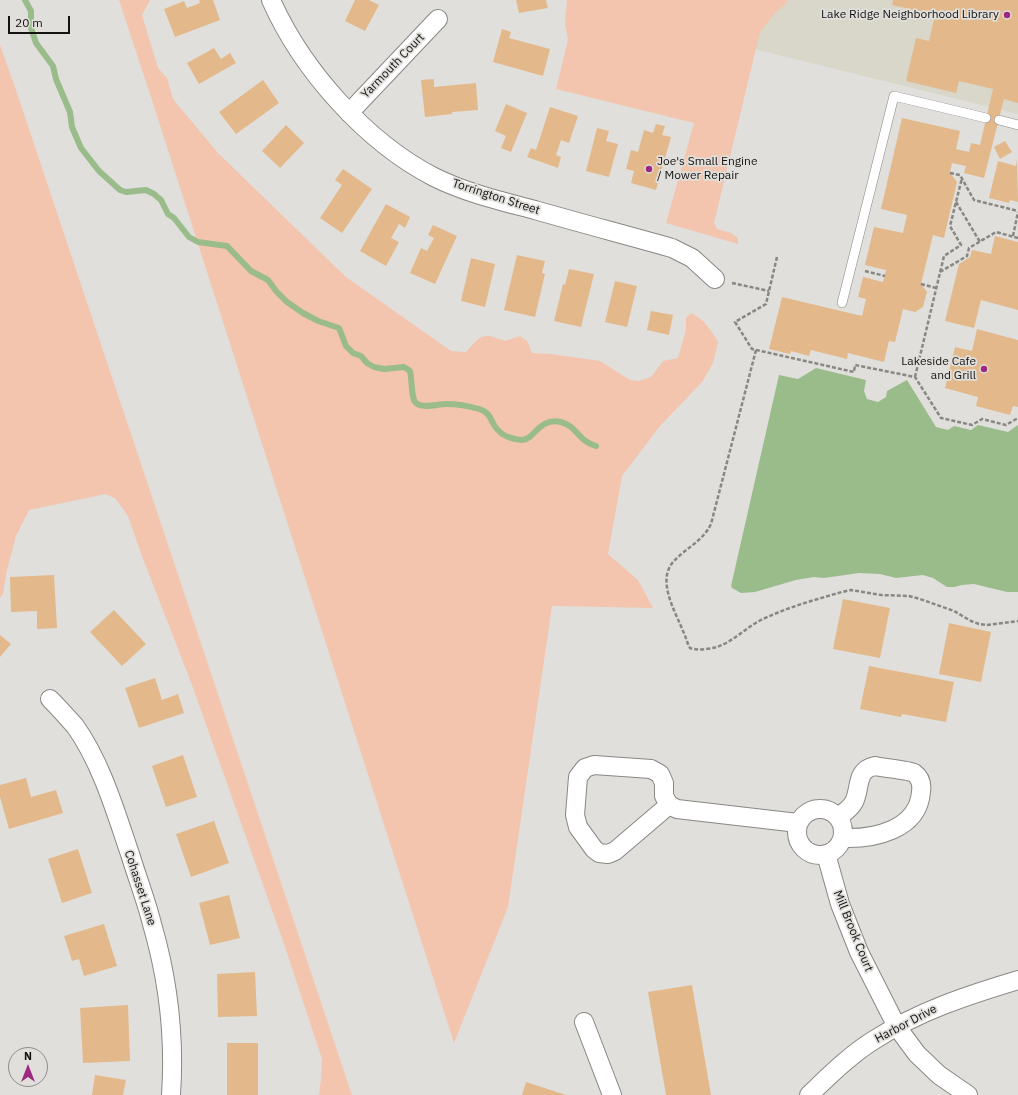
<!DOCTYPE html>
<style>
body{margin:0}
#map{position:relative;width:1018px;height:1095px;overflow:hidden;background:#e0dfdb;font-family:"IBM Plex Sans",sans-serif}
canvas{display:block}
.north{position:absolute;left:8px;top:1047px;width:40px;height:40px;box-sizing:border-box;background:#e0dfdb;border:1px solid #8e8d8b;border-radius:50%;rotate:0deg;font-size:11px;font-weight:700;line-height:16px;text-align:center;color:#141312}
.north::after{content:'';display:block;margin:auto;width:14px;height:18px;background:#9e2780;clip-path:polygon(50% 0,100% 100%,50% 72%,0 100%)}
.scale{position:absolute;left:8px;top:16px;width:62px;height:18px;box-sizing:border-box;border:2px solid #141312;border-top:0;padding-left:5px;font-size:12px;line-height:14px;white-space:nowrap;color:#141312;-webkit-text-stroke:3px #e0dfdb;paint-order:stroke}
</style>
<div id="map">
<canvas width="1018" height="1095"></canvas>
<div class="north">N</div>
<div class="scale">20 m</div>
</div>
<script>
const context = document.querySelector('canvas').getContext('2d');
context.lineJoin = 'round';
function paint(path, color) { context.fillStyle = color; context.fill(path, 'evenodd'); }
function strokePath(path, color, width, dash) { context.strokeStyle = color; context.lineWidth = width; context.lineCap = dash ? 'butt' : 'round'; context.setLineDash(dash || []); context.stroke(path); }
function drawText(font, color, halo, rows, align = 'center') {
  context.font = font + ' "IBM Plex Sans",sans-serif'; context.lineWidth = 3.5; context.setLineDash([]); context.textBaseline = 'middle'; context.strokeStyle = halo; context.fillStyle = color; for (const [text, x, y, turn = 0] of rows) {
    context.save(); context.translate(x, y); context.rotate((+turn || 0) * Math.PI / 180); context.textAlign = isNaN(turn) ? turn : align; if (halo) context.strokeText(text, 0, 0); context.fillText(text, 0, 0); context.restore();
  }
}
const built = new Path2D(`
 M737,0H1018V114L726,42Z`);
const green = new Path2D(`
 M119,0H150L142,15L158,68L167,78L173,99L218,153L346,277L451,351L466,352C481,335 482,332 505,341L520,336L527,341L532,353L551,354L600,361L630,380L639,381L651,377L663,361L678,358L686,330V318L691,313C705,320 711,330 718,342L713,363L702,382L660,426L622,476L608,554L638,580L653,608L552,606L508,907L454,1043L150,94Z
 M567,0H786L788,2L775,13L760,32L714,223L717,229L731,233L738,238V244L666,223L694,123L556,89L568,40L565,24Z
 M0,45L17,93L352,1095H319L321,1079L322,1059L283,941L192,685L142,556L128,516L116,499L106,494L29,510L16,536L6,574L3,594L0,598Z`);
const water = new Path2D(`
 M816,368L866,380L864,391L867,399L878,402L886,397L887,391L907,380L936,427L948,430L954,426L971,430L978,425L1008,432L1018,425V592H1007L974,584L962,585L954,587H947L933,578L923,575L896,578L880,574L859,573L824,578L814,577L796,580L755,592L741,593L732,588L731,586L779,375L798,379Z`);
const stream = new Path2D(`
 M25,0L31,11V28L36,43L53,66L56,79L70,112L72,127L81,148L99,171L120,190L126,192L146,190L154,194L161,200L168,214L174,218L189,237L198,242L227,246L251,271L268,280L276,291L287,302L303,313L318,321L339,328L346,346L353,353L361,356L367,363L374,367L384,369L404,367L410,371C412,378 411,399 416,403C423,409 437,404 446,404C457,404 469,406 479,409C493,413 490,424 499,431C503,436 515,440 522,440C535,440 538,417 561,422C575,426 577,436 587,442C590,444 593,445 596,446`);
const building = new Path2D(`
 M199,0H213L220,20L175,37L164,9L184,1L187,8L200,3Z
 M355,0H369L379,5L365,31L345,21Z
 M516,0H546L548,8L519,13Z
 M893,0H1018V103L1004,99L984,178L964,173L966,166L952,163L950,173L957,182L944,238L933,235L921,284L927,292L923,307L915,312L903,309L895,342L889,341L884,362L848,353L847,359L811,350L809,356L791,351L790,354L769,349L782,297L862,316L866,299L858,297L863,277L883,282L886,270L865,265L874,227L903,233L907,215L881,209L902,118L960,131L956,149L969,152L971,143L980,145L993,89L959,81L956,93L906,81L916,38L929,41L935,15L892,5Z
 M502,29L511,32L509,38L550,49L543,76L493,62Z
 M214,48L221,59L230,53L236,63L199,84L187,63Z
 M434,79V87L476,83L478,110L452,112V114L425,117L421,80Z
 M263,80L279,103L236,134L219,112Z
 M506,104L527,113L511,152L501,148L506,136L495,131Z
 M550,107L578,116L569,143L561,140L556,155L561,157L558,168L527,157L531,148L536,150Z
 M656,124L665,126L662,135L671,137L656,190L631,183L634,171L626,169L631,150L638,152L644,130L653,133Z
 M286,125L304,143L280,168L262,151Z
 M597,128L609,131L606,141L618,144L609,177L586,171Z
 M1005,141L1012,152L1000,159L994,147Z
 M1017,159L1018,202L1010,200L1009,203L989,198L998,161L1016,166Z
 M343,169L372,189L342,233L320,218L342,185L335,180Z
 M386,204L410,217L405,228L399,224L391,238L399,242L386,266L360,251Z
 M433,225L457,236L435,284L410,273L421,248L427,251L434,238L428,235Z
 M995,236L1018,242V310L981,300L974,328L945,321L959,264L970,257L972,250L991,254Z
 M517,255L545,261L542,273L545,274L535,317L504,310Z
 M471,258L495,264L485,307L461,301Z
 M569,269L594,274L581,327L554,321L563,284L565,285Z
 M615,281L637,286L627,327L605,322Z
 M651,311L673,315L669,335L647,330Z
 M977,329L1018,340V407L1013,406L1010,415L976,406L978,397L945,388L955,347L972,351Z
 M54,575L57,628L37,629V611L11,612L10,577Z
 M843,599L890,608L880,658L833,649Z
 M114,610L146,644L122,666L90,632Z
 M949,623L991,632L981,682L939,674Z
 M0,635L11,644L0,657Z
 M869,666L954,682L946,722L902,714L901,717L860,709Z
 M155,678L162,700L178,694L184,713L139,728L125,688Z
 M183,755L197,797L166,807L152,766Z
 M26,778L31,797L56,790L63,813L9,829L0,797V785Z
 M214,821L229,863L191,877L176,834Z
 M78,849L92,893L62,903L48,859Z
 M229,895L240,938L210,945L199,903Z
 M104,924L117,966L84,976L79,959L72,961L64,936Z
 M255,972L257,1016L218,1017L217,974Z
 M692,985L711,1095H666L648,992Z
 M128,1005L130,1061L83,1063L80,1008Z
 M227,1043H258V1095H227Z
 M95,1075L126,1080L123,1095H92Z
 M526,1082L566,1095H522Z`);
const path = new Path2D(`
 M950,173L960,175L974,200L1018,211
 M956,202L980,242
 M1013,236L1018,212
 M777,257L766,304L735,322L752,349L854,372L855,365L915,377L941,418L972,425L982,419L1006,425L1018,418
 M865,271L885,276
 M940,272L967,256L969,248L996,232L1018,238
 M732,283L769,291
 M921,284L936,288
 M756,350L711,524C703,541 686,548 674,561C656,580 675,611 683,631C686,637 687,643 690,648C698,651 709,649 717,647C732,642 745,629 759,621C785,608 814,600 842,592L851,590L881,595L909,596L920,599L954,611L971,621L979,624L987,625L1018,621
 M915,377L944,256L961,245L950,226L962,178`);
const service = new Path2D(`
 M999,120L1018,125
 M842,303L894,96L986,118`);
const minor = new Path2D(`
 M271,0C302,70 366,142 434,177C466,193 501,201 535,210C580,223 626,235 672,248L692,258L715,279
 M349,113L438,19
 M50,699C59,708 67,717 75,726C101,762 116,813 130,854C137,877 146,900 152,924C168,979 175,1037 171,1095
 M594,765L651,769L660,774L664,783V796L669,805L615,851L608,854L599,853L594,849L578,827L575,815L578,777L585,768Z
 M669,805L677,809L798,823
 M797 832a23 23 0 1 1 46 0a23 23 0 1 1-46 0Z
 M838,817C844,813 850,809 854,802C861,788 855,770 875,766C883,768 908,770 914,773C921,778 922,785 921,792C918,830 874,839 843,838
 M826,854L840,904L859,952L897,1027L917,1054L939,1075L968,1095
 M584,1022L612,1095
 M809,1095C830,1075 850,1055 874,1040C919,1011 968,995 1018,980`);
const markers = [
 [1007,15,4,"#9e2780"],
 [649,169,4,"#9e2780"],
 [984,369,4,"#9e2780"]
];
const poiNames = [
 ["Lake Ridge Neighborhood Library",999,15],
 ["Joe's Small Engine",657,162,"left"],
 ["/ Mower Repair",657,176,"left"],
 ["Lakeside Cafe",976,362],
 ["and Grill",976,376]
];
const streetNames = [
 ["Yarmouth Court",393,66,-46],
 ["Torrington Street",496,197,18],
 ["Cohasset Lane",140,888,72],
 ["Mill Brook Court",853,931,68],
 ["Harbor Drive",906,1024,-28]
];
paint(built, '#d9d6ca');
paint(green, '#f3c5ae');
paint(water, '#9abc8b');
strokePath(stream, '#9abc8b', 6);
paint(building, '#e3b98b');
strokePath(service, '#898784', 10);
strokePath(minor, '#898784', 20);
strokePath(path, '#888784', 2.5, [4, 2]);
strokePath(service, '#fff', 9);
strokePath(minor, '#fff', 18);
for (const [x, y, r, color] of markers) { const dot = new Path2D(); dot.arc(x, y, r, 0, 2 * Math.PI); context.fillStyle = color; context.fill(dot); strokePath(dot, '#e0dfdb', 1.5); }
drawText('12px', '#141312', '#e0dfdb', poiNames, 'right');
drawText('12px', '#141312', '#e0dfdb', streetNames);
</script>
